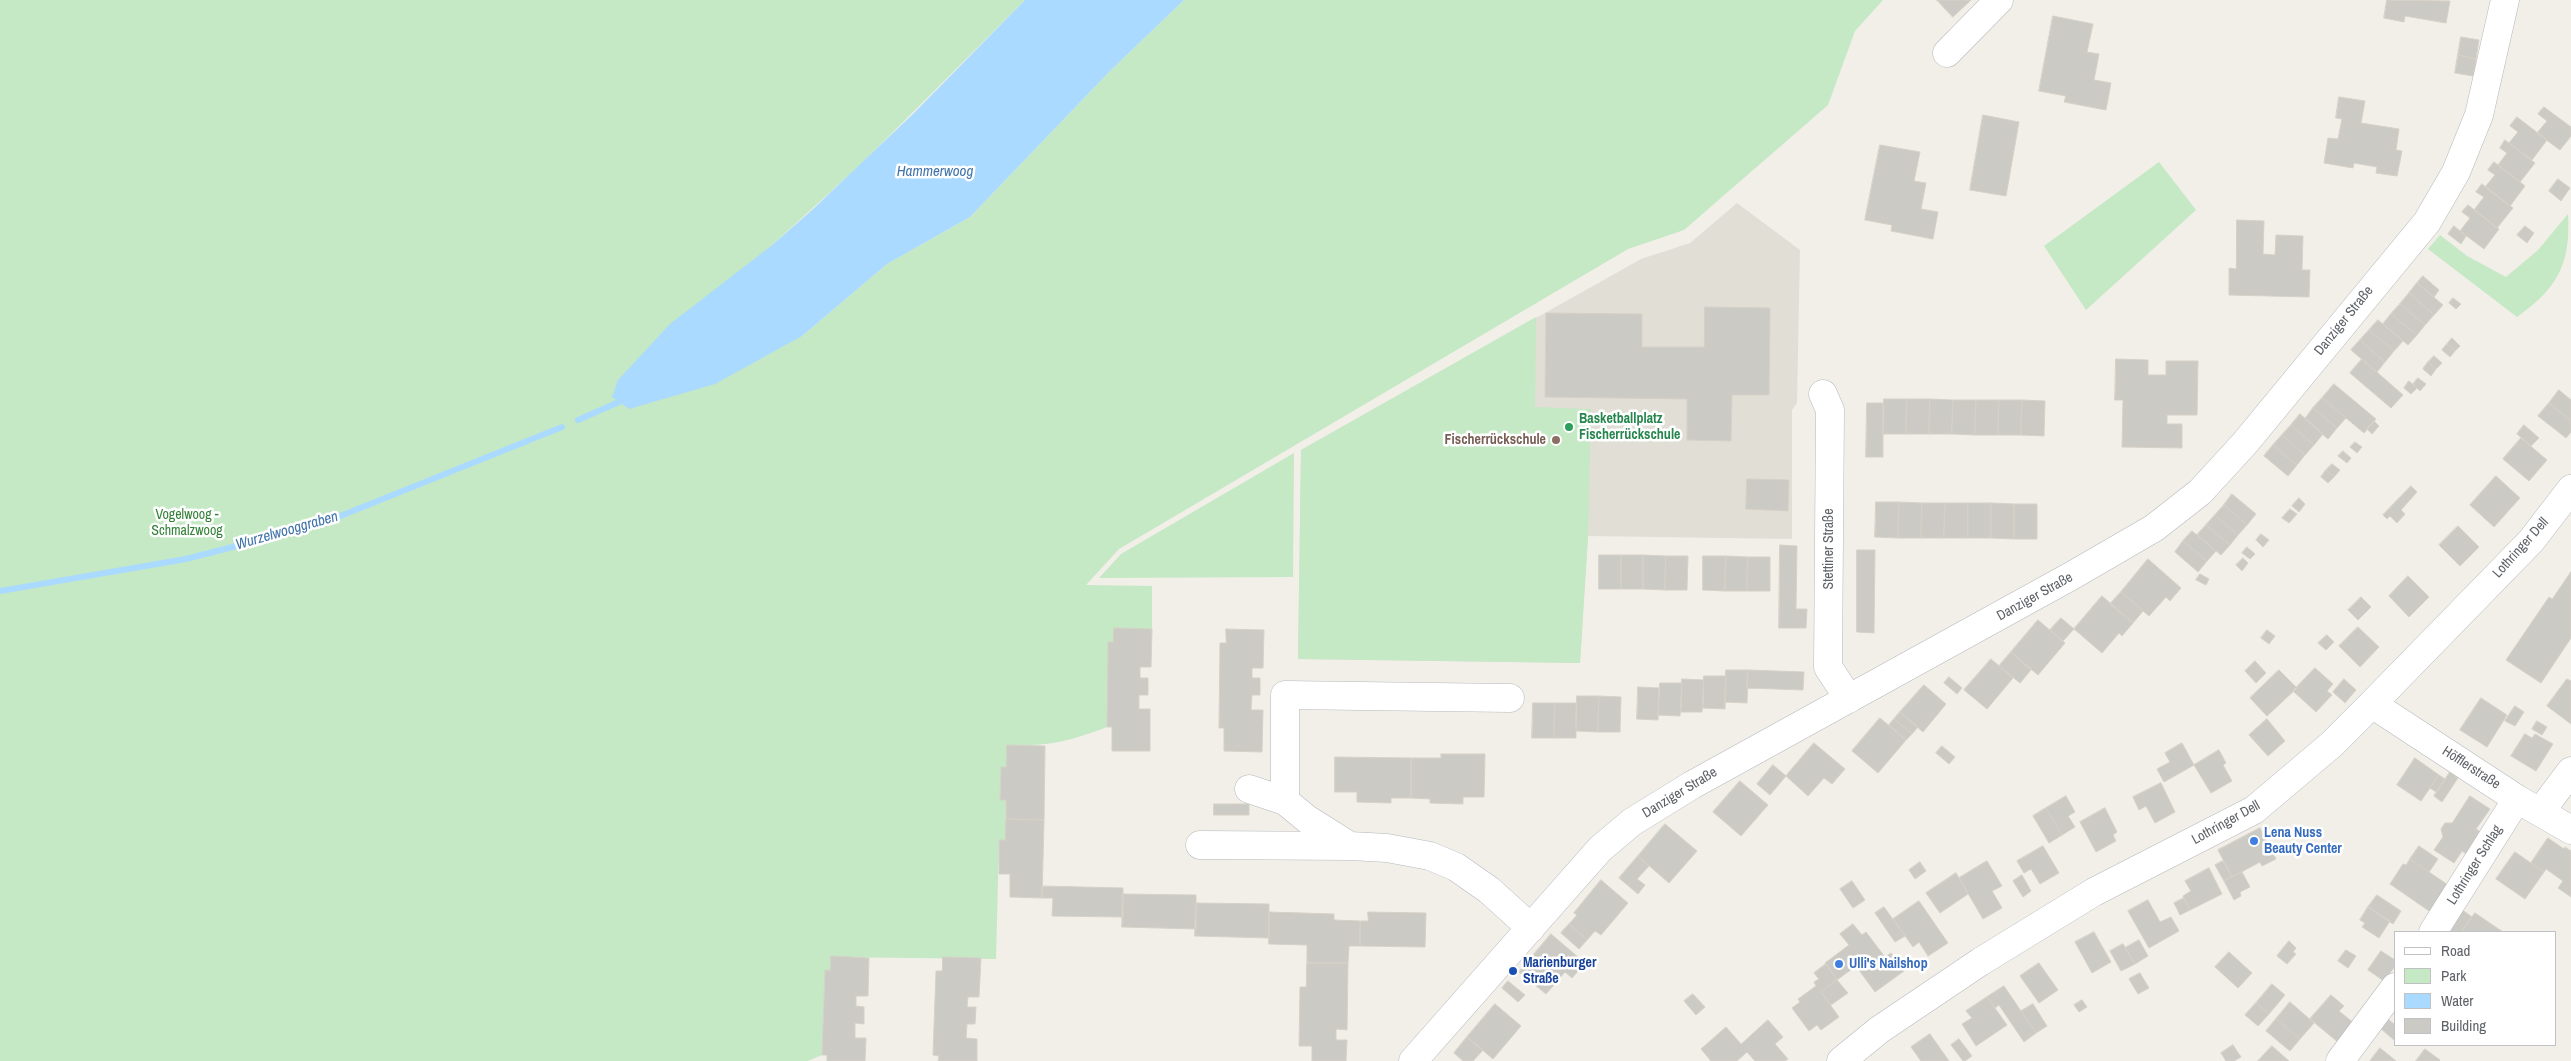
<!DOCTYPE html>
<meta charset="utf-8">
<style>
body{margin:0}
#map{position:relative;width:2571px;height:1061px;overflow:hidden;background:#f1efe8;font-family:"Archivo Narrow",sans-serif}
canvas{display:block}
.legend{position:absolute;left:2394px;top:931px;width:162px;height:115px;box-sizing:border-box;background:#fff;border:1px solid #bfc1c3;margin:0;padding:6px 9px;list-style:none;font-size:15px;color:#5f6368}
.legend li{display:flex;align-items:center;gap:10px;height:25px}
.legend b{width:25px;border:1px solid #bfc1c3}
</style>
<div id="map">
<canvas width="2571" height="1061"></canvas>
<ul class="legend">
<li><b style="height:6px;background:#fff"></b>Road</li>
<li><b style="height:14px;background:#c5e8c5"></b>Park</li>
<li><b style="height:14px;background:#aadaff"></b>Water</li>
<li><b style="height:14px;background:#cccac5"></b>Building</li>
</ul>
</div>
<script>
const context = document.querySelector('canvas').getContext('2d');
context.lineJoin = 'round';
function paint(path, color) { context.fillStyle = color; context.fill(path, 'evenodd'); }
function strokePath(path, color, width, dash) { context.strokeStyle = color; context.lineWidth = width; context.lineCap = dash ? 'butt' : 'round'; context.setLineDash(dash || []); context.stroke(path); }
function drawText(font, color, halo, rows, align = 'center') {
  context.font = font + ' "Archivo Narrow",sans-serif'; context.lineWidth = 5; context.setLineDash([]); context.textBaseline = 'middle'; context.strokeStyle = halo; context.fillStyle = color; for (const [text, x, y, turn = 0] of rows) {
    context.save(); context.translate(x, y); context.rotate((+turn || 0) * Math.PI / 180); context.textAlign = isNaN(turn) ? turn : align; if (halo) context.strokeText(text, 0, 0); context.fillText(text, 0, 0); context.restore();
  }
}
const education = new Path2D(`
 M1737,203L1800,250L1797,403L1792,410V539L1588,536L1580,663L1298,659L1301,450L1641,259L1690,243Z`);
const green = new Path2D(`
 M0,0H1025L861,164L771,246L802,336L887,264L970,217L1110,71L1184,0H1883L1855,31L1828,105L1684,230L1628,249L1119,549L1086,585L1152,586V629H1114L1113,642L1108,643L1107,727C1067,742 1050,746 1007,745L1006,767L1001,768L1000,800H1006L1005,840H999L996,959L831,957L830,971H825L822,1055L808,1061H0Z
 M2159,162L2196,210L2086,310L2044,246Z
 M2568,214C2571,266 2556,289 2517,317L2428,249L2440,235L2467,256L2506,277L2538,250Z
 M1536,317L1535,407L1591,409L1588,536L1580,663L1298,659L1301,450Z
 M1294,453L1293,577L1099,578L1121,554Z`);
const water = new Path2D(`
 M1025,0H1184L1110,71L970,217L887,264L802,336L715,384L629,409L612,397L618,380L670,324L771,246L812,210L914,113Z`);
const stream = new Path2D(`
 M578,420L619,402
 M0,591L186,559L318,525L562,427`);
const building = new Path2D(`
 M1937,0H1971L1953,17Z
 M2387,0L2450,1L2446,23L2405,16L2404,22L2384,18Z
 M2053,16L2093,24L2087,52L2099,54L2094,80L2111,83L2106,110L2064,102L2066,96L2039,91Z
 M2461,37L2479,40L2476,59L2458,55Z
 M2458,55L2476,59L2473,76L2455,73Z
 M2339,97L2365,101L2361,123L2399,129L2396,150L2402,151L2397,176L2376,173L2377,167L2354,163L2353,168L2324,163L2328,138L2338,139L2342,119L2336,118Z
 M2544,107L2571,127V136L2560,150L2537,133L2547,121L2538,114Z
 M1983,115L2019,122L2006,196L1970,190Z
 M2517,117L2547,140L2532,160L2509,143L2518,132L2510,126Z
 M2505,140L2535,163L2520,182L2498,165L2507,153L2500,148Z
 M1880,145L1920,152L1914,181L1926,183L1921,209L1938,212L1933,239L1891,231L1892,225L1865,220Z
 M2494,162L2525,186L2510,206L2485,187L2495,175L2488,170Z
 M2558,179L2570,188L2561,201L2549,191Z
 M2482,184L2513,208L2497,228L2474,210L2484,197L2476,192Z
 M2468,205L2499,229L2484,249L2460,231L2470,218L2462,212Z
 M2237,220L2264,221L2263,254L2275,255L2276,235L2303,236L2302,270H2310L2309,297L2229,295V268L2236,269Z
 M2454,226L2466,236L2461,244L2448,234Z
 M2525,226L2534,233L2527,243L2517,235Z
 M2423,276L2439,290L2434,297L2417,283Z
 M2417,283L2443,305L2434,315L2409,293Z
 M2409,293L2434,315L2425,325L2400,304Z
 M2453,298L2461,304L2456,309L2449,303Z
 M2400,304L2425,325L2417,335L2391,314Z
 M1705,307L1770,308L1769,395H1732L1731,441L1687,440V399L1545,397L1546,313L1642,314V347H1704Z
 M2391,314L2417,335L2408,345L2383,324Z
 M2378,320L2403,341L2394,351L2369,330Z
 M2369,330L2394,351L2385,362L2360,340Z
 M2452,338L2460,346L2455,351L2447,344Z
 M2360,340L2385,362L2377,372L2351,350Z
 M2447,344L2455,351L2450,357L2442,350Z
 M2434,356L2442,363L2436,369L2428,362Z
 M2116,359L2148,360V375H2166V361H2198L2197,415H2167V424H2182V448L2122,447L2123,400H2115Z
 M2362,359L2403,395L2391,408L2350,373Z
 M2428,362L2436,369L2431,376L2423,369Z
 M2418,378L2426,384L2420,391L2413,384Z
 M2409,381L2417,388L2411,394L2404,388Z
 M2334,384L2376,419L2364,433L2322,398Z
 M2559,390L2571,400V421L2549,403Z
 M2322,398L2346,418L2337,428L2313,408Z
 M1884,399H1907L1906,434H1883Z
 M1907,399H1930L1929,434H1906Z
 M1930,399L1953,400L1952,434H1929Z
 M1953,400H1976L1975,435L1952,434Z
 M1976,400H1999L1998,435H1975Z
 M1999,400H2022L2021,435H1998Z
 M2022,400L2045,401L2044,436L2021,435Z
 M1867,403H1883V457H1866Z
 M2549,403L2571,421V432L2566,438L2538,416Z
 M2313,408L2337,428L2328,439L2305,419Z
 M2300,414L2323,434L2314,445L2291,425Z
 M2374,421L2379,426L2372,434L2367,429Z
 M2291,425L2314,445L2305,455L2282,435Z
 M2524,425L2539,438L2531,446L2517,434Z
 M2282,435L2305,455L2297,465L2273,445Z
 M2521,438L2547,460L2529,481L2503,459Z
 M2355,442L2362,447L2357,453L2350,447Z
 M2273,445L2297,465L2288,476L2264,456Z
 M2343,451L2351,458L2347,463L2338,456Z
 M2332,464L2340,470L2334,477L2326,470Z
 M2326,470L2334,477L2328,483L2321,477Z
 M2496,476L2520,498L2494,527L2470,505Z
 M1747,479L1789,480L1788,511L1746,509Z
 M2411,486L2417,492L2401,510L2405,514L2397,523L2390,516L2387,519L2383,515Z
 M2232,494L2256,514L2247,525L2224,505Z
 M2299,498L2305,504L2299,512L2292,506Z
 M1876,502H1899L1898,538L1875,537Z
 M1899,502L1922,503L1921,538H1898Z
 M1922,503H1945L1944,538H1921Z
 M1945,503H1968V538H1944Z
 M1968,503H1991V538H1968Z
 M1991,503L2014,504V539L1991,538Z
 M2014,504H2037V539H2014Z
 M2224,505L2247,525L2238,535L2215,515Z
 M2290,509L2297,514L2289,523L2282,518Z
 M2215,515L2238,535L2230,545L2206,525Z
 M2206,525L2230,545L2221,555L2197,535Z
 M2458,526L2479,547L2460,566L2439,545Z
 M2192,531L2216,551L2207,561L2183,541Z
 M2261,534L2269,540L2263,547L2256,540Z
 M2183,541L2207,561L2198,572L2175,552Z
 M1780,545L1797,546L1796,609H1807L1806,628H1779Z
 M2247,547L2255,554L2250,559L2242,553Z
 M1857,550H1875L1874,633L1857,632Z
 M1599,555H1621V589H1599Z
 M1621,555H1643V589H1621Z
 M1643,555L1666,556L1665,590L1643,589Z
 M1666,556H1688L1687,590H1665Z
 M1703,556H1726L1725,591L1703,590Z
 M1726,556L1748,557L1747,591H1725Z
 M1748,557H1770V591H1747Z
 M2243,558L2248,563L2242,571L2236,565Z
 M2148,559L2181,588L2170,601L2166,597L2149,616L2121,592Z
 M2571,572V638L2541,683L2506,660L2549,597L2552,599Z
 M2200,574L2209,579L2206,585L2196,580Z
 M2408,576L2429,597L2409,617L2389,596Z
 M2121,592L2143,611L2133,623L2110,604Z
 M2102,596L2133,623L2122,636L2119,633L2102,653L2074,629Z
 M2361,597L2371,607L2358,620L2348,610Z
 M2061,618L2074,629L2063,641L2050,630Z
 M2038,620L2065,643L2038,675L2011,652Z
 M2358,627L2379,647L2360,667L2339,646Z
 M1114,628L1152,629L1151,667H1140V678H1148V695H1139V709H1150V751H1112V727H1107L1108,642H1113Z
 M1226,629L1264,630L1263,668H1252V678H1260V695H1252L1251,710H1263L1262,752L1224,751V728H1219L1220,643H1226Z
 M2267,630L2275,636L2269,644L2261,638Z
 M2327,635L2334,642L2326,650L2318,643Z
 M2011,652L2031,670L2020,683L1999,666Z
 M1991,659L2013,678L1987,709L1964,690Z
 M2255,661L2266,673L2256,683L2245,671Z
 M2315,668L2333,684L2327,691L2332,695L2316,712L2293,691Z
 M1726,670H1748L1747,703L1725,702Z
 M1748,670L1804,672L1803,690L1747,688Z
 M2279,670L2297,688L2267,716L2250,698Z
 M1704,676H1726L1725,709L1703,708Z
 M1949,677L1962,688L1957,694L1944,683Z
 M1682,679L1704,680L1702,712H1681Z
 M2344,679L2356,690L2345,703L2333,692Z
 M2567,679L2571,681V724L2547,706Z
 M1660,683H1682L1680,716L1658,715Z
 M1924,685L1946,704L1923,732L1900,712Z
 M1638,687L1659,688L1658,720L1637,719Z
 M1577,696H1599L1598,732L1576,731Z
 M1599,696L1621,697L1620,732H1598Z
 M2481,698L2507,715L2487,747L2460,730Z
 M1533,703H1555L1554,738H1532Z
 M1555,703H1576V738H1554Z
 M2515,706L2524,712L2515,726L2505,721Z
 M1900,712L1918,727L1912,734L1894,719Z
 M1880,718L1906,740L1878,773L1852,751Z
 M1894,719L1912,734L1906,740L1889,725Z
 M2267,719L2285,741L2268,756L2249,735Z
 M2537,721L2547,727L2542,735L2532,729Z
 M2525,734L2532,738L2535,734L2553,744L2536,771L2511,756Z
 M1814,743L1845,769L1832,784L1824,778L1808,796L1786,776Z
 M2182,743L2194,765L2164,782L2157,769L2170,762L2165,753Z
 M1007,745L1045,746L1044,820L1006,819V800H1000L1001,767H1006Z
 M1942,746L1955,757L1949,764L1936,753Z
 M2219,750L2226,763L2223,765L2232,781L2211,793L2194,765Z
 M1441,754H1485L1484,797H1463V804L1430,803V799L1411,798V758H1441Z
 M1335,757L1411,758V798H1391V803L1357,802V792H1335Z
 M2415,758L2439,775L2421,801L2397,785Z
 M1773,765L1786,776L1770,795L1757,784Z
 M2450,772L2458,778L2442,802L2434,796Z
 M2439,775L2445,779L2436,792L2430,788Z
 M1740,781L1768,805L1741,836L1713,812Z
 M2161,783L2175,812L2155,823L2146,806L2139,810L2133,797Z
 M2066,796L2075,812L2068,816L2075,827L2062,835L2046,808Z
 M2470,796L2490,809L2476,829L2484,834L2469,856L2462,851L2454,863L2434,850L2443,837L2441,829L2445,823H2452Z
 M1214,804H1249V815H1214Z
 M2046,808L2062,835L2049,843L2033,816Z
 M2105,808L2117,832L2113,835L2116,841L2096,852L2080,822Z
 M1006,819L1044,820L1042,898L1010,897V874H999V840H1005Z
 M1665,824L1697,851L1669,883L1638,856Z
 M2260,828L2276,859L2262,866L2260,862L2232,877L2218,850Z
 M2548,838L2564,849L2565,847L2571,851V897L2558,888L2563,881L2546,869L2544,872L2531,863Z
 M2043,846L2059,873L2040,884L2031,869L2024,873L2017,861Z
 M2419,846L2438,859L2429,872L2410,859Z
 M2515,852L2544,872L2525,899L2496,879Z
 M1638,856L1649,866L1637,879L1645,885L1638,894L1619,878Z
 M2410,859L2448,885L2432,913L2390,884L2403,864L2406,865Z
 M1987,861L2002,886L1992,891L2002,908L1983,919L1959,878Z
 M2223,861L2232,877L2224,881L2215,865Z
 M1920,862L1926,871L1915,879L1909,870Z
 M2209,868L2222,894L2190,910L2183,896L2191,891L2185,881Z
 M2242,872L2250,887L2240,892L2241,896L2234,900L2224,881Z
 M1956,873L1968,894L1940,913L1926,893Z
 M2022,875L2031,891L2023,897L2013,881Z
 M1601,880L1628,903L1601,935L1595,931L1587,940L1569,924L1577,915L1574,913Z
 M1852,881L1865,900L1853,908L1840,889Z
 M1042,886L1123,888V917L1052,916L1053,898H1042Z
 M1123,894L1196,895V929L1122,927Z
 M2377,895L2401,911L2393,924L2368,907Z
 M2184,898L2190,910L2180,915L2174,903Z
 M2148,900L2160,922L2171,917L2179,931L2149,948L2128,911Z
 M1919,901L1948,943L1928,956L1919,942L1913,947L1893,919Z
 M1196,903L1269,904V938L1195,936Z
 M1884,907L1905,936L1895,942L1875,913Z
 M2368,907L2390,921L2379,938L2362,927L2365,923L2360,920Z
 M2461,909L2472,917L2461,932H2450L2446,930Z
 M1269,912L1334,914V920L1360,921V946H1349L1348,963H1307V945L1269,944Z
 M1368,912L1426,913L1425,947L1360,946V921H1368Z
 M2475,913L2503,932H2464L2462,931Z
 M1569,924L1587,940L1579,949L1561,933Z
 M1853,924L1862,935L1866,932L1885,957L1891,953L1904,971L1875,992L1856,966L1837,980L1825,963L1849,945L1840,934Z
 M2094,932L2111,962L2092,973L2075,942Z
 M1551,934L1585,963L1572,978L1565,972L1546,994L1519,972Z
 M2139,940L2148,956L2135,964L2125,948Z
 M2289,941L2296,948L2293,952L2296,954L2287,964L2277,956Z
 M2123,944L2135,964L2121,971L2110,951Z
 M2346,950L2356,956L2348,968L2338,961Z
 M2381,951L2395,960V966L2384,981L2368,970Z
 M2229,952L2252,973L2238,988L2215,967Z
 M831,956L869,958L868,996H856V1006L864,1007V1024L855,1023V1038H866L865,1061H827V1055H822L825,970L830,971Z
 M943,957L981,958L979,997H968L967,1007H976L975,1024H967L966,1038L977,1039V1061H938L939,1056L933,1055L936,971H942Z
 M1307,963H1348L1347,1030L1336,1029V1040H1347L1346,1061H1312V1046H1299L1300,987H1306Z
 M2039,963L2058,990L2039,1003L2020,976Z
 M1826,964L1837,980L1821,992L1839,1017L1821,1030L1817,1025L1809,1031L1792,1008L1800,1002L1798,999L1816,986L1814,982L1819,979L1814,973Z
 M2140,973L2149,988L2138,994L2129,979Z
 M1837,980L1848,993L1831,1005L1821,992Z
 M1508,981L1525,995L1518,1002L1502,988Z
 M2272,984L2285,995L2269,1014L2256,1003Z
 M2004,986L2036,1033L2024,1042L1999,1005L1995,1008L1987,997Z
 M1693,994L1705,1007L1696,1015L1684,1001Z
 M2331,995L2344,1006L2339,1011L2355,1024L2339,1043L2310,1019Z
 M1987,997L2007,1025L1976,1046L1962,1024L1972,1018L1966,1011Z
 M2082,1000L2087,1007L2079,1012L2074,1005Z
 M2290,1002L2314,1023L2300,1039L2276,1019Z
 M2256,1003L2269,1014L2258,1026L2245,1015Z
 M1495,1004L1521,1026L1493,1059L1467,1037Z
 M2033,1004L2047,1026L2036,1033L2021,1011Z
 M2276,1019L2300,1039L2290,1051L2266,1031Z
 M2388,1019L2395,1025L2394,1040L2380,1028Z
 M1768,1020L1783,1037L1775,1044L1788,1059L1785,1061H1755L1747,1052L1737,1061H1711L1701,1049L1726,1027L1741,1044Z
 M1930,1034L1949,1061H1921L1911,1047Z
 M1467,1037L1483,1050L1473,1061H1463L1454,1053Z
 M1959,1039L1972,1056L1965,1061H1963L1951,1045Z
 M2233,1045L2241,1057L2234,1061H2226L2221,1053Z
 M2272,1046L2289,1061H2258Z
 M2380,1048L2396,1061H2370Z
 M2425,1049L2440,1060L2439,1061H2416Z`);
const minor = new Path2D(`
 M1947,53L1999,0
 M1823,394L1830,410L1828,667L1849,699
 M2372,704L2517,799L2571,830
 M1249,789L1285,801L1307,819L1350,846L1387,848L1430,856L1456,867L1489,890L1531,928
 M1285,801V695L1510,698
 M2541,811L2571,771
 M1200,845L1350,846
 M2433,932L2517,799
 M1413,1061L1600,849L1632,822L1692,785L2073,575L2154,528L2200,492L2245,443L2427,222L2456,172L2479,115L2505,0
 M1841,1061L1879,1030L1980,962L2094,892L2254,810L2332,744L2372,704L2531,541L2571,489
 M2340,1061L2395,987`);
const markers = [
 [1569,427,5,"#2e9e5b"],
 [1556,440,5,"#8d6e63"],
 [2254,841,5,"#3f7fe0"],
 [1839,964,5,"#3f7fe0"],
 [1513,971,5,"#1a4fb4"]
];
const streetNames = [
 ["Danziger Straße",2344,321,-51],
 ["Lothringer Dell",2521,548,-48],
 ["Stettiner Straße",1829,549,-90],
 ["Danziger Straße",2035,597,-29],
 ["Höfflerstraße",2471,768,33],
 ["Danziger Straße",1680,793,-31],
 ["Lothringer Dell",2226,823,-29],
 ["Lothringer Schlag",2475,865,-58]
];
const leisureNames = [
 ["Basketballplatz",1579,419],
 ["Fischerrückschule",1579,435]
];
const educationNames = [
 ["Fischerrückschule",1546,440]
];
const parkNames = [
 ["Vogelwoog -",187,515],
 ["Schmalzwoog",187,531]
];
const shopNames = [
 ["Lena Nuss",2264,833],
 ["Beauty Center",2264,849],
 ["Ulli's Nailshop",1849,964]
];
const transitNames = [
 ["Marienburger",1523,963],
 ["Straße",1523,979]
];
const waterNames = [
 ["Hammerwoog",935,172],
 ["Wurzelwooggraben",287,531,-16]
];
paint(education, '#e1ded6');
paint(green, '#c5e8c5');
paint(water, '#aadaff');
strokePath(stream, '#aadaff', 6);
paint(building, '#cccac5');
strokePath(building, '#d6d1c6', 1);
strokePath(minor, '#b5b8bc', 29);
strokePath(minor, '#fff', 28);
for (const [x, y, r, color] of markers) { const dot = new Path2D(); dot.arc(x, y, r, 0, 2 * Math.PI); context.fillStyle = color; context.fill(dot); strokePath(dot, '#fff', 2); }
drawText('14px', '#5f6368', '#fff', streetNames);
drawText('bold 14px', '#27864d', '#fff', leisureNames, 'left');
drawText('bold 14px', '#785e54', '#fff', educationNames, 'right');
drawText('14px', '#348238', '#fff', parkNames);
drawText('bold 14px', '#366cbe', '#fff', shopNames, 'left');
drawText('bold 14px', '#164399', '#fff', transitNames, 'left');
drawText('italic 15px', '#4174aa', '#fff', waterNames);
</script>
